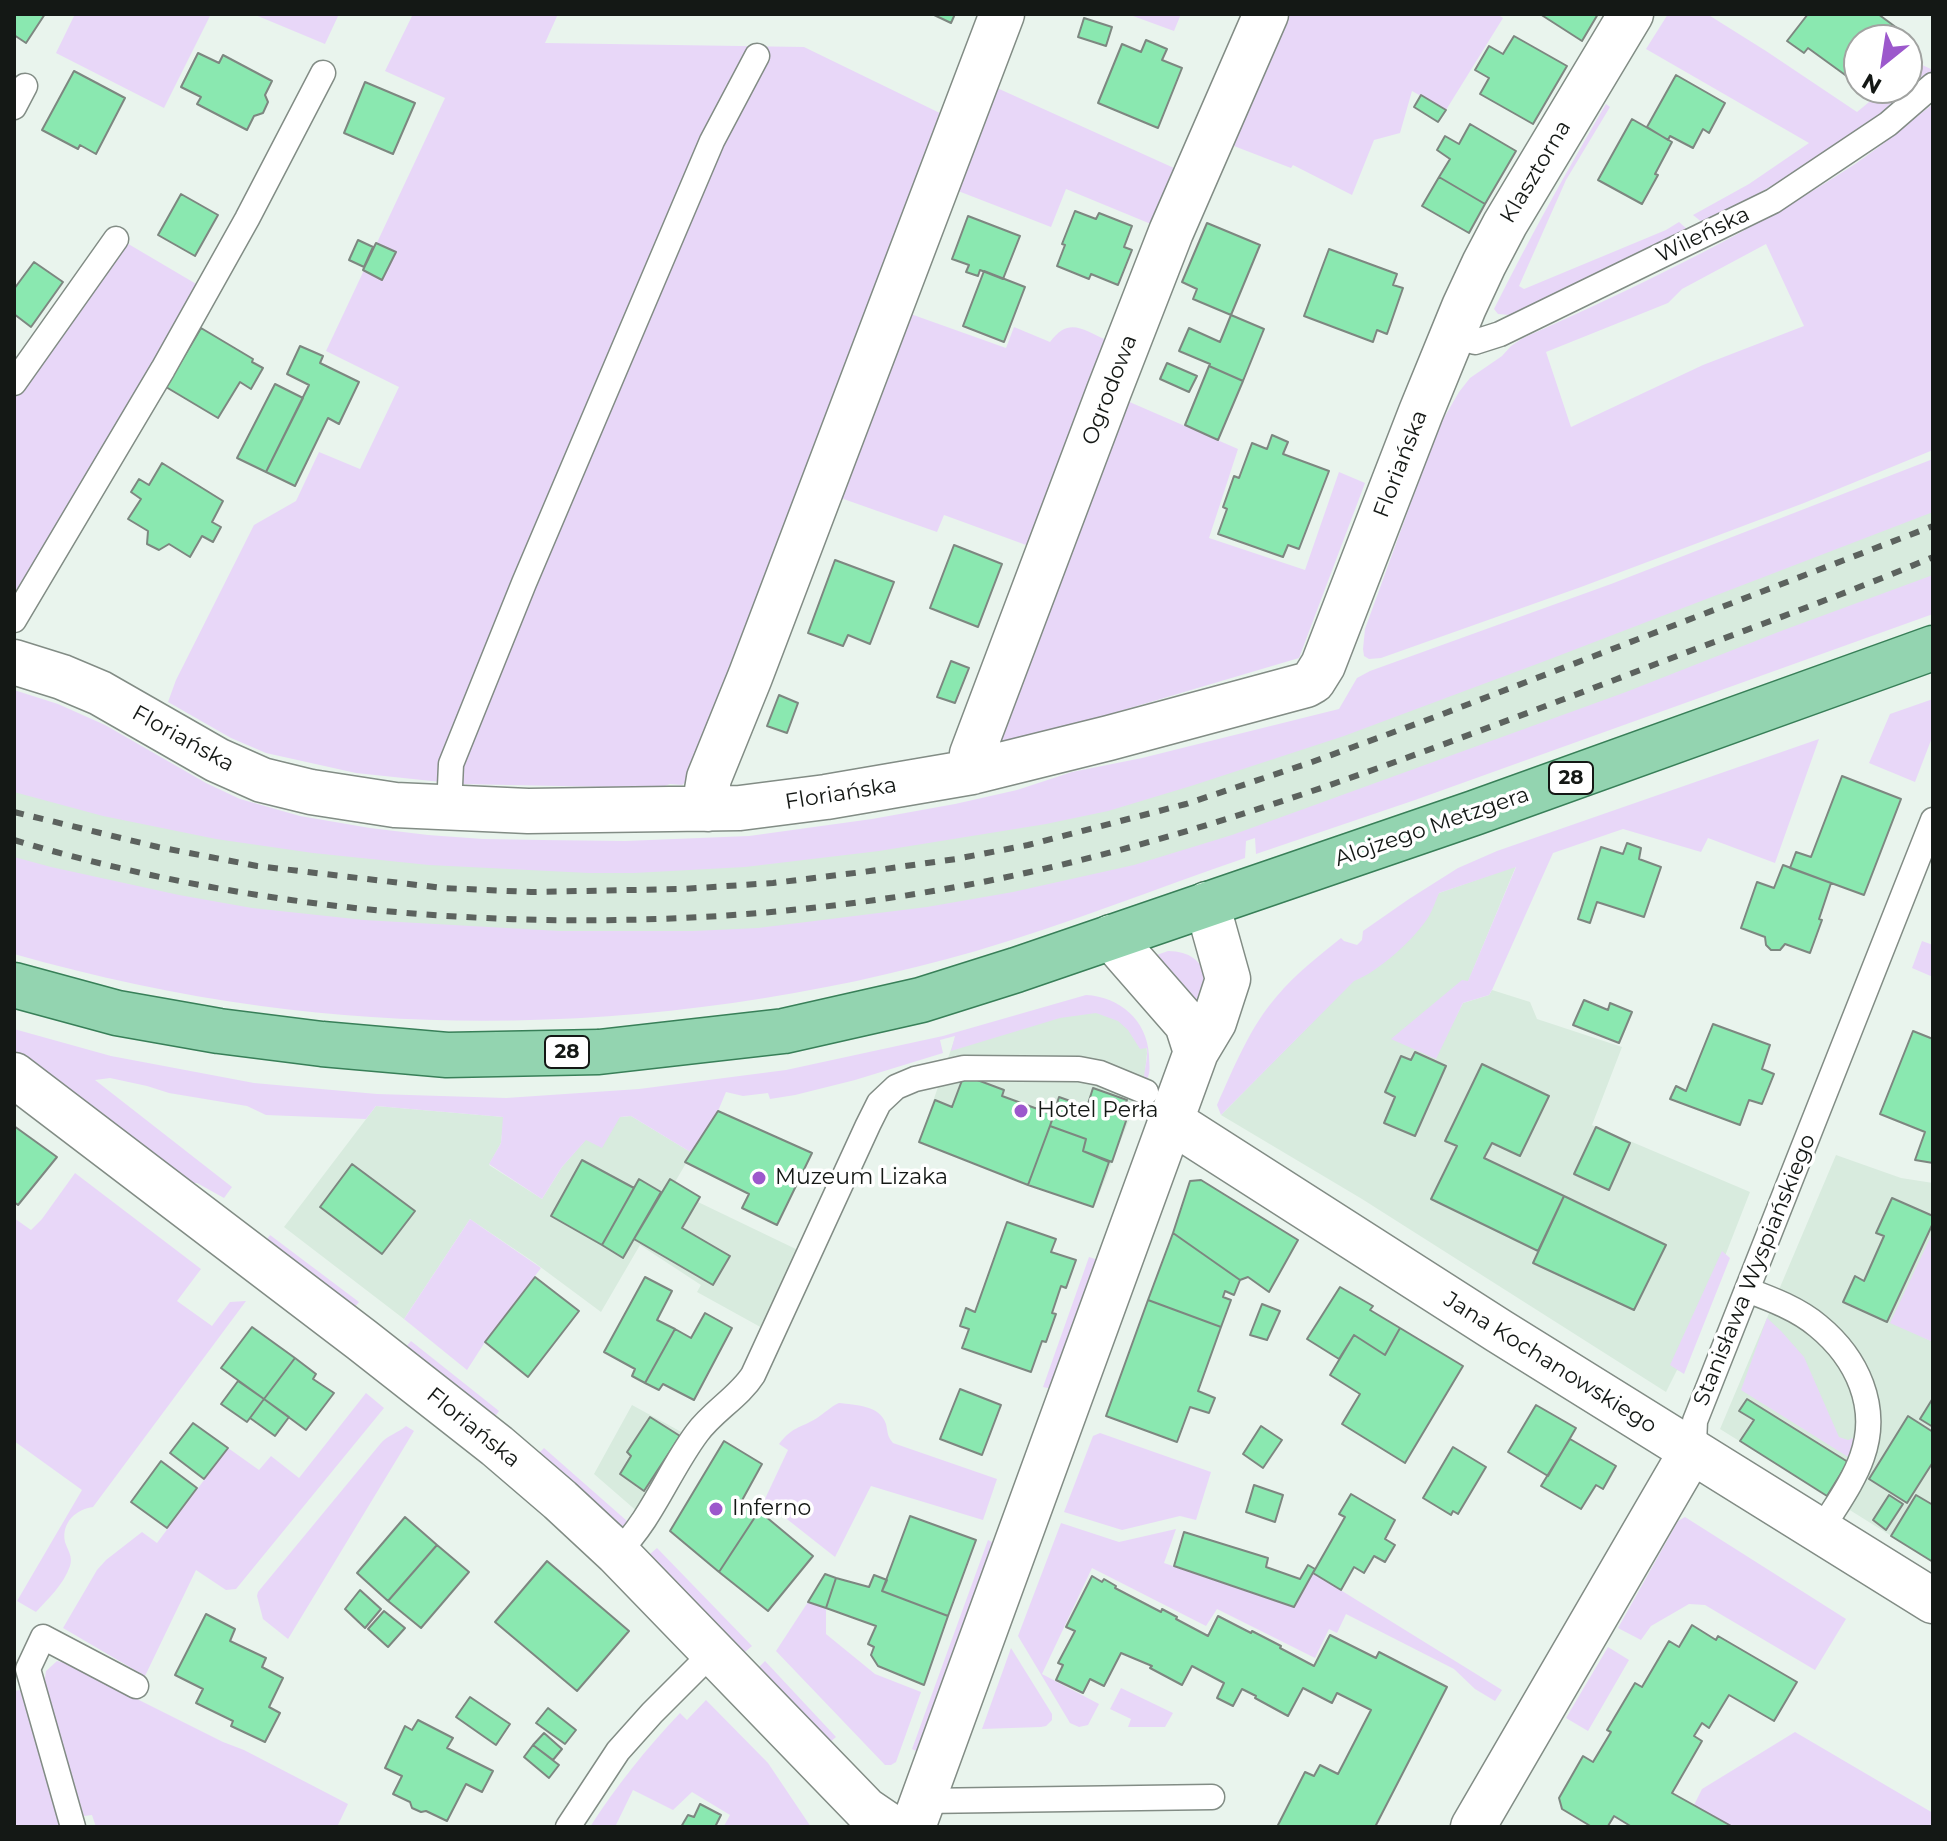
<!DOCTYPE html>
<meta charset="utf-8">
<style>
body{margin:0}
#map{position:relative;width:1947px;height:1841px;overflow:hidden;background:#e9f4ed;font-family:Montserrat,sans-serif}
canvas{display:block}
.frame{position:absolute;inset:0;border:16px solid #141815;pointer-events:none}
.north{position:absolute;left:1843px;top:24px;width:80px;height:80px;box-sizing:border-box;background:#fff;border:2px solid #a1a3a1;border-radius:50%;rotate:210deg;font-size:22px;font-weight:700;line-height:32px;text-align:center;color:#141815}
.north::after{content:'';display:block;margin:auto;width:28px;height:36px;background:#9c58cc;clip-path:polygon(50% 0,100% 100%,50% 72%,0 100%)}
</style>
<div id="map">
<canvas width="1947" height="1841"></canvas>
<div class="frame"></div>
<div class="north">N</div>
</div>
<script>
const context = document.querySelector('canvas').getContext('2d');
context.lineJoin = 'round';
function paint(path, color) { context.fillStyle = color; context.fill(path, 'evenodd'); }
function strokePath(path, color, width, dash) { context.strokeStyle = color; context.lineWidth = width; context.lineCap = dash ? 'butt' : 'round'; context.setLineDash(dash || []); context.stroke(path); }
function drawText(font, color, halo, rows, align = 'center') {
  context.font = font + ' Montserrat,sans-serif'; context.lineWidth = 7; context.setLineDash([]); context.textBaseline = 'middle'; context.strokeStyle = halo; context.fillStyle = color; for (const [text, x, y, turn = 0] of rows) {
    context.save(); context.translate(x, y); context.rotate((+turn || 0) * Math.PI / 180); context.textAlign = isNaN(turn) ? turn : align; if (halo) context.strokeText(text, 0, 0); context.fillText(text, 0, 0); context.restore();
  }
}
const built = new Path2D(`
 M1933,494V601L1096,884L754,934L587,938L213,910L14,865V783L599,869L1084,806Z
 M1516,866L1443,1042L1463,1003L1489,995L1492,990L1530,1002L1537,1019L1622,1047L1592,1125L1750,1192L1680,1371L1677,1370L1666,1392L1362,1199L1221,1115L1439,893Z
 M1092,998L1146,1041L1147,1053L1144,1083L1094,1207L1028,1185L919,1142L956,1035Z
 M376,1106L504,1117L501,1143L489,1165L542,1199L562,1167L586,1139L620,1117L631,1116L692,1153L675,1182L700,1197L698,1202L802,1252L764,1329L697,1292L701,1285L640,1245L601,1312L535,1263L470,1219L404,1319L284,1227Z
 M1836,1155L1901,1178L1933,1183V1321L1925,1338L1933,1342V1562L1720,1429Z
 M632,1405L685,1434L639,1513L594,1474Z`);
const green = new Path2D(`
 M75,14H211L164,108L56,53Z
 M253,14H339L325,44Z
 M413,14H558L545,43L804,47L948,117L696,774L682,785L670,784L659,788L460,784L356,773L266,753L231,738L168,702L176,680L254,525L296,501L319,452L360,469L399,387L326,351L445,98L385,71Z
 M1134,14H1181L1174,31L1133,16Z
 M1278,14H1497L1503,18L1446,110L1412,91L1400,133L1374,140L1352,195L1293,165L1291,168L1221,141Z
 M1668,14H1707L1766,51L1857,112L1886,88H1907V71L1918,63L1933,70C1913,87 1893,105 1871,121C1819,161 1761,193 1703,223L1693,215L1749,184L1809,143L1646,49Z
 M986,83L1185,173L1163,229L1066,189L1051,227L953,189Z
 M1606,104L1610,107L1566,180L1519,286L1524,289L1666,230L1679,222L1688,230L1526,309L1510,315L1498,314L1494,309C1529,239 1566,172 1606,104Z
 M1933,104V450L1804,503L1581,587L1381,658L1369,659L1364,656L1363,649L1365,629L1438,428L1459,392L1470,378L1502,356L1511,346L1523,338C1637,287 1750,233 1855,164C1882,146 1907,124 1933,104ZM1766,244L1804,326L1703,365L1571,427L1546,352L1668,303L1682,289Z
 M125,242L203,288L14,606V396Z
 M905,312L1006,348L1014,327L1050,342C1069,316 1083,330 1107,340L1037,549L944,515L937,532L835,496Z
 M1118,397L1238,449L1209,538L1305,570L1339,472L1365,483L1299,658L1066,727L991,746Z
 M1933,459V512L1545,661L1344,736L1191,786L1108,811L1046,824L879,851L745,867L634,873H589L429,865L313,853L216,839L103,816L14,792V690L58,704L105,725L206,783L240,799L300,816L370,828L428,835L483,839L542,840L625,841L749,836L872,819L955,804L1017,790L1072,772L1142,758L1339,709L1357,678L1370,671L1611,584Z
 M1933,575V614L1415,800L1256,854L1255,838L1246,841L1245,858C1155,889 1067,924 976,951C746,1017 499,1038 261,1006C178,995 96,977 14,954V857L51,867L179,895L252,908L364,920L560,931H693L758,928L927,907L1013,892L1134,865L1232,835L1626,692L1781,631Z
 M1933,699V735L1915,782L1869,763L1890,714Z
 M1819,739L1775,863L1708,838L1701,852L1623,829L1553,853L1492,990L1489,995L1463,1003L1436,1059L1391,1039L1462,980L1468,981L1516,867L1439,893C1436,900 1433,909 1429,916C1415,939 1378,972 1354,981L1221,1115L1217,1105C1234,1067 1250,1027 1277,996C1295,974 1319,956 1341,938L1344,941L1357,945L1362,940L1363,931L1409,899L1458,868L1497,851Z
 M1922,941L1933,945V977L1912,968Z
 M1168,951C1213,952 1208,989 1208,1022L1154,956Z
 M1086,995C1120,997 1147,1020 1149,1055C1149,1064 1151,1072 1147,1079L1144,1080C1144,1069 1148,1059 1147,1048L1140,1049L1128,1030L1118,1021L1096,1013L1060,1018L951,1051L955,1036L940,1040L943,1053L855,1080L795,1095L770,1099L768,1093L743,1096L726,1092L718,1111L692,1153L631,1116L620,1117L602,1148L586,1140L562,1167L542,1199L489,1164L501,1143L503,1117L376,1106L366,1119L266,1115L247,1106L169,1093L147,1086L110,1078L95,1080L232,1187L224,1198L197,1183H191L14,1054V1029L111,1056L254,1083L377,1094L506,1098L639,1089L786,1070L943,1036Z
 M75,1173L201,1269L177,1301L212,1326L230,1302L246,1301L93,1507C77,1509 61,1522 65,1542C68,1551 73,1556 70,1566C64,1584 48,1599 36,1612L17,1601L82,1490L14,1441V1218L31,1230L42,1219Z
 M470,1219L541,1268L485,1342L467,1370L404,1319Z
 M1933,1232V1342L1890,1323Z
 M270,1235L359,1302L354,1308L265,1242Z
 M1722,1251L1730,1258L1684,1374L1670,1365Z
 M1089,1257L1098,1260L1052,1389L1043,1387Z
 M1767,1318L1781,1331L1804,1357L1839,1437L1848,1440L1859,1436L1853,1460L1741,1390Z
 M411,1341L499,1411L494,1418L405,1348Z
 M366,1393L384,1408L236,1589L226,1590L196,1570L145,1676L63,1628L97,1570L106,1560L142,1532L157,1543L228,1448L259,1470L271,1456L299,1478Z
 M839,1403C855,1405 880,1405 886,1424C888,1433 887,1436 893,1443L997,1479L983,1520L871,1486L835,1557L764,1501L788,1450L779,1444C793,1426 799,1429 817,1418C825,1413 830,1407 839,1403Z
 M406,1426L414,1431L288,1639L263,1619L257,1596L258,1592L381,1443C388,1435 398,1433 406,1426Z
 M1100,1433L1211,1472L1196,1520L1180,1516L1122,1530L1064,1512L1093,1436Z
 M544,1448L627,1521L622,1528L538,1454Z
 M1685,1517L1846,1619L1815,1670L1705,1605L1689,1604L1651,1626L1641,1640L1618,1628L1678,1521Z
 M1061,1523L1119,1542L1176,1529L1164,1563L1294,1607L1313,1573L1502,1690L1495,1701L1475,1689L1454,1669L1346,1614L1337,1633L1329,1629L1315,1658L1217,1609L1206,1626L1092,1568L1042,1674L1099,1704L1088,1725L1079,1727L1070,1723L1018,1636Z
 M988,1540L996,1544L920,1753L912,1749Z
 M657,1548L752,1646L745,1652L650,1554Z
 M808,1602L826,1608V1634L875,1674L921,1692L896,1762L891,1765H885L776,1651Z
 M1608,1647L1629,1660L1588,1731L1566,1718Z
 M1011,1648L1052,1714V1720L1046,1726L1041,1727L982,1729Z
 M57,1661L65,1663L223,1742L244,1750L348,1804L337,1827H96L92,1815L84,1816L44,1685L46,1671Z
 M765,1661L836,1737L830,1742L759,1667Z
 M1121,1688L1173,1713L1165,1727H1128L1131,1719L1110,1709Z
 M20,1690L62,1827H14V1691Z
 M706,1700L768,1763L811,1827H726L724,1826L730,1815L692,1792L673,1810L633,1790L615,1827H590C616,1786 646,1749 680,1713L687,1720Z
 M1795,1732L1933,1813V1821L1929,1827H1733L1694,1805L1702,1789Z`);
const building = new Path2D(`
 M14,14H45L26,43L14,35Z
 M932,14H955L951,23Z
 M1540,14H1598L1582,41Z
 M1808,14H1878L1897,28L1888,40H1859V85L1808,48L1804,53L1787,41Z
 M1084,18L1112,27L1106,46L1078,37Z
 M1514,36L1567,66L1533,124L1480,94L1489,78L1475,70L1489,46L1503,54Z
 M1146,40L1167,49L1162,60L1182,68L1158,128L1098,103L1122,44L1141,52Z
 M198,53L219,63L223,55L272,81L265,95L268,102L263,113L254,116L247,130L197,104L201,97L181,87Z
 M74,71L125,98L96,154L80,145L78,149L42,130Z
 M1676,75L1725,103L1709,133L1703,129L1693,148L1670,136L1668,140L1647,127Z
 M365,82L415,103L393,154L344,133Z
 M1421,95L1446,110L1438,122L1414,107Z
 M1632,119L1672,142L1655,174L1658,175L1642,204L1598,180Z
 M1470,124L1516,151L1485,204L1439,177L1450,159L1437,150L1445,136L1459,144Z
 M1439,177L1485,204L1469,233L1422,206Z
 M181,194L218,215L195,256L158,235Z
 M1075,211L1096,219L1099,213L1132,226L1124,247L1132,250L1118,285L1091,274L1089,279L1057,266L1065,245L1062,244Z
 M968,216L1020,236L1003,279L980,270L978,276L966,272L969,265L952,259Z
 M1207,223L1260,245L1231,315L1193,299L1197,289L1182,282Z
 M358,240L373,247L364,267L349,260Z
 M376,243L396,252L382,280L363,270Z
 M1329,249L1397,274L1393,285L1403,288L1387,334L1377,330L1373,342L1304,316Z
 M34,262L63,282L31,327L14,314V289Z
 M984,271L1025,287L1004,342L963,326Z
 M1231,315L1264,329L1243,381L1209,366L1210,364L1179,351L1189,328L1220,342Z
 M201,328L253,359L252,362L263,368L251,389L240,382L218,418L166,387Z
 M300,346L323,356L320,363L359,382L339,424L328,418L295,486L266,472L309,385L287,374Z
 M1167,363L1197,376L1189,392L1160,379Z
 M1209,366L1243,381L1218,440L1185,425Z
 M275,384L303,398L266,472L237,458Z
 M1272,435L1288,442L1283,454L1329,471L1299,549L1288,545L1283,557L1218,534L1227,509L1223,507L1234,476L1239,478L1252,443L1267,449Z
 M162,463L223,501L212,522L221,527L213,542L202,536L190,557L169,544L159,550L147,544L148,531L128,519L141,499L131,492L139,479L149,485Z
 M954,545L1002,564L978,627L930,608Z
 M835,560L894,582L870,644L848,635L843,646L808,633Z
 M951,661L969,668L955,703L937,697Z
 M779,695L798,703L787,733L767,726Z
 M1842,776L1901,799L1864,895L1790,868L1796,852L1811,857Z
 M1627,843L1641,848L1639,859L1661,867L1644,917L1597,902L1590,923L1578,919L1601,847L1623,854Z
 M1783,865L1831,883L1819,919L1822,920L1810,953L1785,944L1780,950H1771L1766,945L1765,937L1741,928L1757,882L1774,888Z
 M1584,1000L1608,1010L1610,1003L1632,1012L1619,1043L1573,1025Z
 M1713,1024L1770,1045L1762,1069L1774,1074L1762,1104L1749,1100L1740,1125L1670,1099L1676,1086L1686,1091Z
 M1913,1031L1933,1039V1163L1915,1160L1925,1132L1880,1114Z
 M1415,1052L1446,1066L1415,1136L1384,1123L1395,1097L1385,1092L1401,1056L1411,1060Z
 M1482,1064L1549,1096L1520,1156L1492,1143L1484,1158L1564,1196L1538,1251L1431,1199L1457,1146L1445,1141Z
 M964,1075L1004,1090L1002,1096L1054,1115L1028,1185L919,1142L935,1100L952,1107Z
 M1093,1088L1127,1100L1118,1116L1126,1121L1112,1162L1083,1151L1086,1139L1050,1126L1059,1097L1087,1107Z
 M718,1111L812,1153L777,1225L742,1208L749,1194L685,1162Z
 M14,1126L57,1157L18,1205L14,1202Z
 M1050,1126L1086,1139L1083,1151L1109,1162L1093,1207L1028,1185Z
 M1596,1127L1630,1143L1609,1190L1574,1174Z
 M582,1160L634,1188L602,1245L551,1216Z
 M352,1164L415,1211L382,1254L320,1207Z
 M639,1179L661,1192L623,1258L602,1245Z
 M670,1179L700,1197L682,1228L730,1256L713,1285L634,1239Z
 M1201,1180L1298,1240L1269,1292L1248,1277L1240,1280L1173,1233L1190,1181Z
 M1564,1196L1666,1245L1634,1310L1533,1263Z
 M1892,1198L1933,1216V1223L1887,1322L1843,1302L1855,1276L1864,1281L1884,1236L1876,1233Z
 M1007,1222L1056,1239L1051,1252L1076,1260L1066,1288L1061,1286L1052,1313L1056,1314L1046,1342L1042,1341L1031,1372L962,1348L969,1329L960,1326L966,1308L975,1312Z
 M1173,1233L1240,1280L1234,1295L1225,1291L1223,1297L1231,1300L1221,1327L1148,1300Z
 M535,1277L579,1311L528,1377L485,1342Z
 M645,1277L672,1291L657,1320L675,1329L645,1383L632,1376L635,1369L604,1352Z
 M1340,1287L1373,1306L1370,1310L1400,1328L1385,1355L1354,1335L1339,1359L1307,1339Z
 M1148,1300L1221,1327L1198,1391L1215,1398L1209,1413L1190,1407L1177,1442L1106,1416Z
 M1262,1304L1280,1311L1267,1340L1250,1335Z
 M705,1313L732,1328L694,1400L663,1384L659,1390L645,1383L675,1329L691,1338Z
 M252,1327L295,1358L264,1399L221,1368Z
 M1400,1328L1463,1366L1405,1463L1342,1424L1360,1394L1330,1375L1354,1335L1385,1355Z
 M295,1358L316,1374L313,1379L334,1393L306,1430L264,1399Z
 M238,1381L264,1399L247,1422L221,1404Z
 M960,1389L1001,1405L982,1455L940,1439Z
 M1933,1398V1427L1920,1419Z
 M264,1399L289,1417L275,1436L250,1418Z
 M1747,1399L1848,1462L1827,1496L1740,1441L1754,1420L1739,1411Z
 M1536,1405L1576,1428L1548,1476L1508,1452Z
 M1908,1416L1933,1432V1462L1907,1503L1869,1479Z
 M650,1417L680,1436L644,1491L620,1474L631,1456L627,1452Z
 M193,1423L228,1448L204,1479L170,1453Z
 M1261,1426L1282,1440L1263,1468L1243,1454Z
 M1570,1439L1616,1466L1603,1489L1596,1485L1581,1509L1541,1486Z
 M724,1441L762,1464L740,1504L757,1514L719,1572L670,1531Z
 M1453,1447L1486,1467L1458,1514L1453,1511L1451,1515L1423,1498Z
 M161,1461L197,1488L167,1528L131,1502Z
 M1254,1485L1283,1495L1275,1522L1246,1512Z
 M1351,1494L1395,1520L1385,1539L1395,1545L1385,1562L1374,1556L1364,1573L1354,1567L1341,1590L1313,1573L1345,1517L1339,1514Z
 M1889,1495L1903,1504L1886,1530L1873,1520Z
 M1916,1495L1933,1505V1562L1891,1536Z
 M759,1511L813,1556L768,1611L719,1572Z
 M910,1516L976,1540L948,1616L882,1591Z
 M405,1517L437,1545L388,1601L357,1573Z
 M1184,1532L1268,1558L1266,1567L1300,1579L1308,1565L1315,1569L1294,1607L1174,1566Z
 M437,1545L469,1572L421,1628L388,1601Z
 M547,1561L629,1631L577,1691L495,1622Z
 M825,1574L836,1578L826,1608L808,1602Z
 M874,1575L887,1580L882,1591L948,1616L924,1685L878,1666L871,1655L874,1647L868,1644L876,1626L826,1608L836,1578L869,1587Z
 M1092,1576L1102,1582L1104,1579L1116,1586L1115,1588L1161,1612L1162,1609L1177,1617L1176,1619L1208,1636L1218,1616L1251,1633L1252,1631L1281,1646L1280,1648L1314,1666L1330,1635L1376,1658L1379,1652L1447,1687L1375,1827L1321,1826L1277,1827L1305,1772L1314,1776L1320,1765L1338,1774L1371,1710L1337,1693L1332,1703L1303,1688L1288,1716L1255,1698L1256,1696L1242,1689L1233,1706L1217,1698L1224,1683L1192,1666L1182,1685L1150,1668L1152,1666L1121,1653L1104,1686L1090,1679L1083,1693L1056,1680L1063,1665L1058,1663L1075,1631L1066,1627Z
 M360,1590L381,1609L365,1628L345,1609Z
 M384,1611L405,1628L388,1647L368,1629Z
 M206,1614L235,1629L230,1641L266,1658L262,1667L283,1678L269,1707L280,1713L265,1742L231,1726L233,1721L196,1703L203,1689L175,1675Z
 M1692,1625L1716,1640L1718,1636L1797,1682L1774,1721L1729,1695L1709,1728L1702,1723L1694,1736L1702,1741L1672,1793L1733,1827H1632L1614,1816L1608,1826L1592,1827L1562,1809L1559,1798L1583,1756L1593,1762L1611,1732L1607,1730L1635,1683L1642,1687L1669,1641L1679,1647Z
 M470,1697L510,1724L496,1745L456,1717Z
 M548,1708L576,1730L565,1744L536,1723Z
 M418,1720L453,1738L447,1748L493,1771L482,1792L466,1784L447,1821L426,1811L421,1812L412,1808L410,1802L393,1794L402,1776L385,1768L405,1726L412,1730Z
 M544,1733L562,1749L553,1760L533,1745Z
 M533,1745L559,1765L549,1778L524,1757Z
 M700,1804L721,1815L715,1827H681L688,1815L694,1817Z`);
const lane = new Path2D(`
 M14,107L25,86
 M1452,336L1475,342L1500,334L1773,201L1888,124L1933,85
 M14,383L116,239
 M14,620L163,369L247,219L323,73
 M449,808L451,764L524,583L712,141L757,56
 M1747,1290C1771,1299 1798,1309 1818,1326C1857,1358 1880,1407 1862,1457C1853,1483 1834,1508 1820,1532
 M1691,1452L1694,1444L1695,1421L1933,820
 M617,1553C652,1519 668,1472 697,1433C713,1411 739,1397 753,1375L868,1125L879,1103L896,1087L915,1079L964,1068L1079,1069L1100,1073L1146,1092
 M923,1801L1212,1797
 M73,1827L28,1669L43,1637L136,1686
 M568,1827L618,1751L652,1713L713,1652`);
const street = new Path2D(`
 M14,662L62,677L100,693L217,760L262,780L311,792L395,805L528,811L740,808L826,797L972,772L1109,738L1306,685L1313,681L1323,665L1421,412L1464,307L1484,264L1505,224L1631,14
 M972,772L971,762L972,754L1109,391L1171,232L1266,14
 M708,809L707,790L709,778L750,677L1002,14
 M1111,937L1187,1024L1196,1052
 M14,1075L362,1340L497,1446L560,1500L617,1553L866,1810L891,1827
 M1171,1121L1499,1331L1933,1601
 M913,1827L1196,1052L1214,1022L1228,979L1207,904
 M1473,1827L1691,1452`);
const primary = new Path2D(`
 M14,985L117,1013L219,1031L322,1044L447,1055L599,1052L784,1031L921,1000L1016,970L1474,813L1933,648`);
const rail = new Path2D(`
 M14,812L158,847L257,866L443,888L531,892L682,889L773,883L863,872L956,859L1028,845L1186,804L1312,762L1435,717L1933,526
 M14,840C336,936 703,945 1030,872C1232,827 1424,752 1617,679C1722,638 1829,601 1933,557`);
const markers = [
 [1021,1111,8,"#9c58cc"],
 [759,1178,8,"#9c58cc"],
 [716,1509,8,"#9c58cc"]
];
const shields = [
 [1571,778,44],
 [567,1052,44]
];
const shieldNames = [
 ["28",1571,778],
 ["28",567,1052]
];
const streetNames = [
 ["Klasztorna",1536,172,-59],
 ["Wileńska",1703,235,-26],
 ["Ogrodowa",1110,390,-69],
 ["Floriańska",1401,464,-69],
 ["Floriańska",183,739,29],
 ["Floriańska",841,794,-9],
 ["Alojzego Metzgera",1432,827,-19],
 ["Stanisława Wyspiańskiego",1755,1270,-68],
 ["Jana Kochanowskiego",1550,1363,32],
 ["Floriańska",473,1428,39]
];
const poiNames = [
 ["Hotel Perła",1037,1111],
 ["Muzeum Lizaka",775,1178],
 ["Inferno",732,1509]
];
paint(built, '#d8ebde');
paint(green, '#e8d7f8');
paint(building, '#8ae8b0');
strokePath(building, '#7d8780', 2);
strokePath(lane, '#828c85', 27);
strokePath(street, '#828c85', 47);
strokePath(primary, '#387f58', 47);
strokePath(lane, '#fff', 24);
strokePath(street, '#fff', 44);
strokePath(primary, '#93d4b0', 44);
strokePath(rail, '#5c625e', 6, [10, 10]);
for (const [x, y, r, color] of markers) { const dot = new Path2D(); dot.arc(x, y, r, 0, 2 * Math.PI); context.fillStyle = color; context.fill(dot); strokePath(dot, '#fff', 3); }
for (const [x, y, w] of shields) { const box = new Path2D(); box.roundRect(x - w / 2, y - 16, w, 32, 6); context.fillStyle = '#fff'; context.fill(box); strokePath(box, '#141815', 2); }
drawText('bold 20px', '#141815', null, shieldNames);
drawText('22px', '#141815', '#fff', streetNames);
drawText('22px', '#141815', '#fff', poiNames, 'left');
</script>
